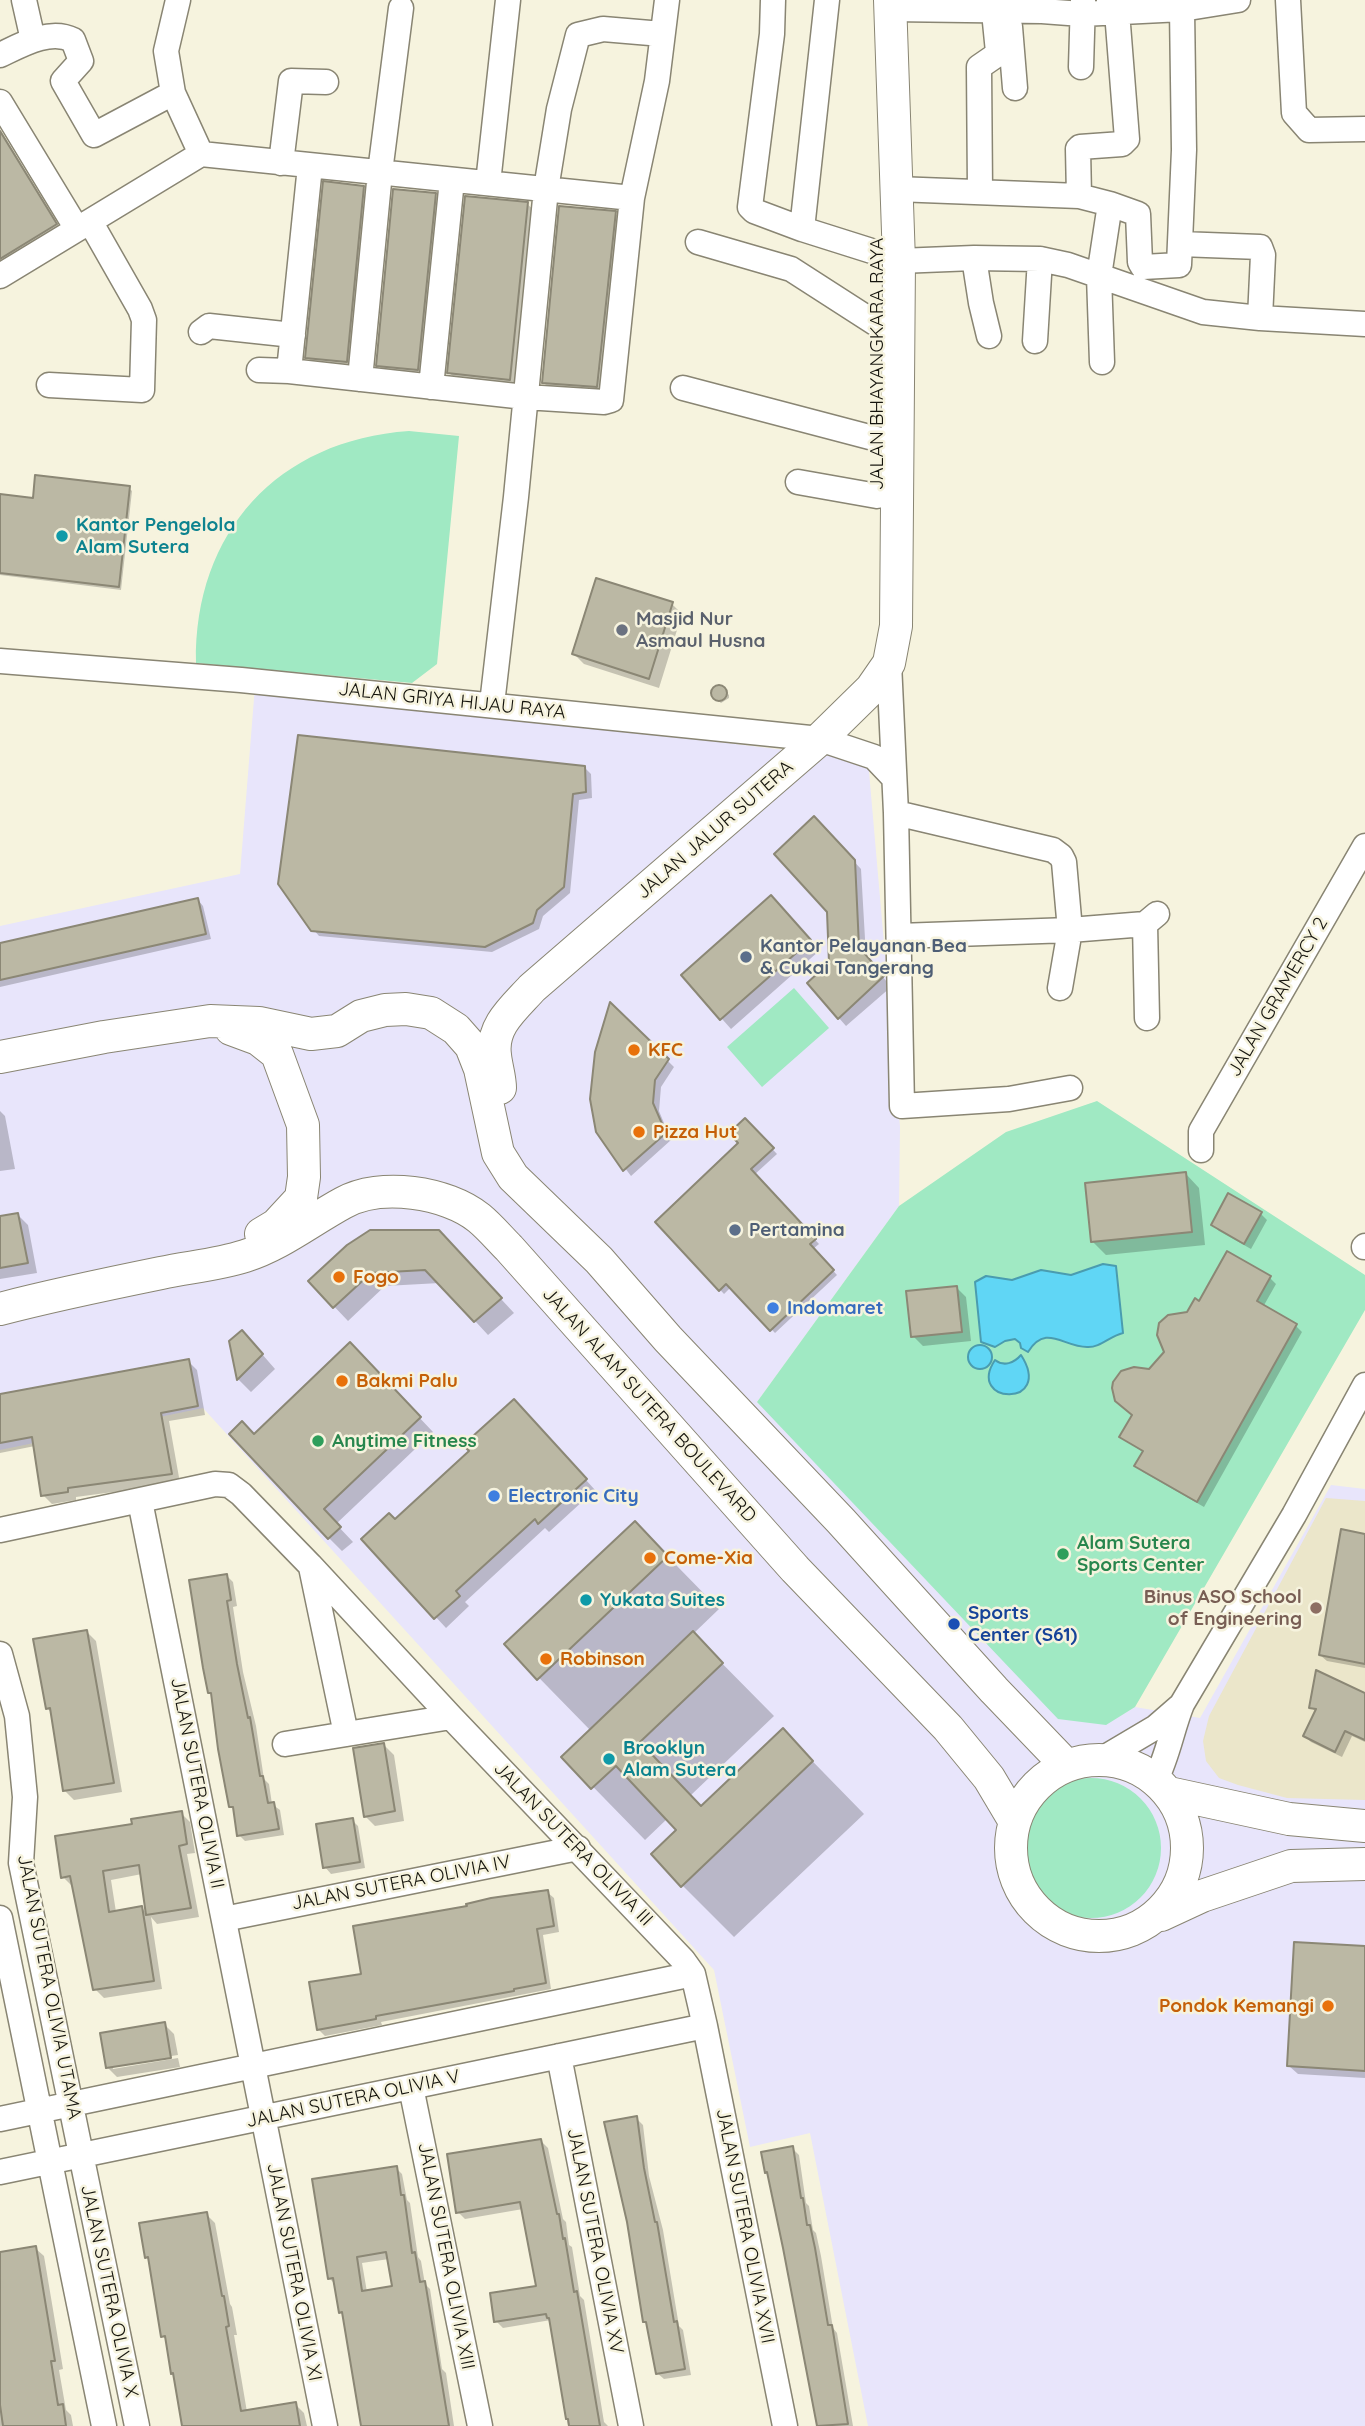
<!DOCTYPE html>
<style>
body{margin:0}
canvas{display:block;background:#f6f3de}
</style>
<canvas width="1365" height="2426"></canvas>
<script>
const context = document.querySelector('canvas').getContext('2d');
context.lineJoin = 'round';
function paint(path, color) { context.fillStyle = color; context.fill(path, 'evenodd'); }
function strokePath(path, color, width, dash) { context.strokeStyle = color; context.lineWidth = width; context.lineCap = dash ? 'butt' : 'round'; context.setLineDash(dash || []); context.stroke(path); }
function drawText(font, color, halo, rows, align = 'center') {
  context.font = font + ' Quicksand,sans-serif'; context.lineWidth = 5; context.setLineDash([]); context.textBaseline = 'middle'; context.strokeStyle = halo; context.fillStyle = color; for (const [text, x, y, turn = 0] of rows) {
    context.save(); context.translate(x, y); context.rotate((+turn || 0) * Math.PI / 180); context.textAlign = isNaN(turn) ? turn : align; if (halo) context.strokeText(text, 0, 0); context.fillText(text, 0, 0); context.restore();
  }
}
const commercial = new Path2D(`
 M255,686L868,760L900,1127L899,1206L757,1402L1106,1724L1135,1707L1200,1718L1331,1485L1365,1489V2426H868L810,2133L750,2147L714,1970L203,1408L0,1450V926L240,874Z`);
const built = new Path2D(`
 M1326,1498L1365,1501V1800L1287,1798L1238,1785L1219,1778L1206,1761L1203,1741L1209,1716Z`);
const green = new Path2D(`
 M409,431L459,436L437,664L412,683L196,663C194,532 278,440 409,431Z
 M794,988L829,1028L762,1087L727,1047Z
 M1097,1101L1365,1275V1310L1135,1707L1106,1725L1058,1719L757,1402L899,1206L1006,1132Z
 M1021 1848a70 70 0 1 1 140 0a70 70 0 1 1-140 0Z`);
const water = new Path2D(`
 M1103,1264L1116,1266L1123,1333C1110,1336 1100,1348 1087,1347C1063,1347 1046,1323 1028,1352L1021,1348L1020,1343L1015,1339L1005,1341L995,1347L981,1342L975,1282L986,1276L1012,1280L1041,1270L1071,1275Z
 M968 1357a12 12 0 1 1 24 0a12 12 0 1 1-24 0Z
 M1021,1355C1055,1408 965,1405 995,1360C1004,1367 1014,1363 1021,1355Z`);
const shadow = new Path2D(`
 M0,129L62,231L0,269Z
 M363,187L369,194L353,368L314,364L307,357Z
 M435,195L441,201L424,376L384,371L378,365Z
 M527,204L534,210L516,386L456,379L449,373Z
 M615,213L621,219L603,392L550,389L544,383Z
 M129,488L132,491L121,590L0,575V495L34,500Z
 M672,604L682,614L659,688L584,664L574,654Z
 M721,687L729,695V698L721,703L715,698L713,691Z
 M584,767L591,774L592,798L579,800L570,893L543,916L539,929L492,952L319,936L313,929Z
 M821,826L861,869L866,956L891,987L846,1026L809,984L831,964Z
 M198,900L203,906L211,939L0,987V944Z
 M781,907L819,951L731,1029L683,975Z
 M611,1005L674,1067L661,1087L659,1111L671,1140L631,1176L597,1131Z
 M0,1111L5,1116L15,1169L0,1171Z
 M745,1120L777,1154L754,1175L819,1244L813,1249L837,1275L775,1333L731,1287L724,1294L657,1222L741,1143Z
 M1186,1174L1199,1188L1205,1245L1106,1255L1093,1242Z
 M1261,1214L1267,1220L1251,1249L1219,1231L1213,1225Z
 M18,1215L28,1225L37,1273L0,1279V1218Z
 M452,1246L514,1313L488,1335L440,1283L385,1286L348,1321L310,1281Z
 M1228,1254L1270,1278L1276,1284L1263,1307L1295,1325L1302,1332L1204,1507L1143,1472L1136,1466L1144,1453L1122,1437L1134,1415L1150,1371L1167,1352L1188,1314L1200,1303Z
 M956,1287L966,1297L971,1341L923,1346L913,1336Z
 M231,1342L255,1346L275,1369L251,1392L238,1379Z
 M363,1358L433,1432L336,1524L353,1542L342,1551L329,1538L254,1436Z
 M188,1361L197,1370L205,1415L169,1421L180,1483L76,1497V1500L52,1504L43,1495L35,1446L0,1453V1396Z
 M524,1411L595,1490L549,1532L545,1528L465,1602L469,1606L446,1628L364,1539L395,1521Z
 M635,1523L719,1609L693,1634L774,1716L691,1795L702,1807L783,1731L864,1814L734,1937L682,1885L679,1830L668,1818L645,1840L564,1757L591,1731L506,1644Z
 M1365,1535V1668L1327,1661L1320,1655Z
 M227,1576L233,1582L237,1606L233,1607L243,1672L256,1726L264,1779L269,1784L272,1804L280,1810L284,1835L245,1841L239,1835L235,1810L231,1806L214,1697L210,1693Z
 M87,1632L96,1641L122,1792L74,1800L65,1791L52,1713L47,1708Z
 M1365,1695V1742L1352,1736L1342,1757L1311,1742L1305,1736L1316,1712L1311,1707Z
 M384,1745L394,1755L404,1821L375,1826L365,1816Z
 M181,1813L190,1822L195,1853L187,1854L199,1917L157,1924L151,1917L162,1989L104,1998L95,1989L72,1886L63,1877L134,1825ZM142,1874L148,1914L142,1908L116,1912L111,1880Z
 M352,1820L358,1826L365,1868L331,1874L325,1867Z
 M547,1892L554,1898L559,1932L543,1935L551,1989L381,2022L382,2025L325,2036L319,2030L363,1975L469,1907Z
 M1365,1947V2078L1298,2074L1289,2066Z
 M164,2024L174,2034L178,2055L113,2065V2069L178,2058L180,2067L117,2077L107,2067Z
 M636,2118L643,2125L649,2176L663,2230L679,2326L683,2330L691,2375L664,2379L657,2373L649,2325L645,2321Z
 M541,2141L548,2148L563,2219L566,2222L569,2245L572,2247L580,2296L584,2300L604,2422L608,2426H568L551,2320L503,2328L496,2321L538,2287L523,2209L465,2219L458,2212Z
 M792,2148L799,2155L806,2203L809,2206L813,2230L816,2233L821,2256L833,2328L837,2333L853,2426H820L815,2405Z
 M396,2168L402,2174L407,2200L410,2203L418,2257L421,2261L425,2284L430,2289L442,2369L446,2373L454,2426H362L345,2317L340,2312L336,2285L329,2278ZM389,2259L394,2287L367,2292L362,2263Z
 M206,2214L215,2223L230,2304L232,2307L237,2335H234L247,2412L295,2404L304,2413L307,2426H183L175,2376L172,2373L167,2341L163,2336L150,2260L146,2257Z
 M35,2248L44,2256L63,2369L59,2370L66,2410L71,2415L73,2426H0V2253Z`);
const building = new Path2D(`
 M0,131L57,224L0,259Z
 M323,181L364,186L347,362L305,358Z
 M393,189L436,193L418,370L376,366Z
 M465,196L528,202L510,380L447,373Z
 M559,206L616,211L597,387L542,383Z
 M35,475L130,486L119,587L0,573V494L33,498Z
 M596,578L673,602L649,679L572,654Z
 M711 693a8 8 0 1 1 16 0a8 8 0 1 1-16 0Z
 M298,735L585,766L586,792L573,794L564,887L537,910L533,923L485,947L311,931L278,884Z
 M814,816L855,860L859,947L884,976L838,1019L807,983L829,963L827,912L774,854Z
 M771,895L811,940L720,1020L681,975Z
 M198,898L206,934L0,980V943Z
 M610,1002L669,1059L655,1080L653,1103L666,1133L623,1171L596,1132L590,1099L595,1052Z
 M745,1118L774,1148L751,1169L816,1239L810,1244L834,1270L770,1331L726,1284L719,1291L655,1222L738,1143L729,1133Z
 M1186,1172L1192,1232L1091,1242L1085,1183Z
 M1228,1193L1262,1212L1244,1244L1211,1225Z
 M18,1213L28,1263L0,1268V1216Z
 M370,1230H439L502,1298L474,1322L425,1270L371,1273L333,1308L308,1281L347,1245Z
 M1227,1251L1271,1276L1257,1301L1297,1324L1197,1502L1134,1466L1143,1451L1119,1437L1132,1415L1115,1401L1112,1388L1113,1382L1121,1371L1134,1367L1149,1369L1164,1352L1157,1335L1159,1323L1168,1315L1187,1312L1195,1298L1199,1301Z
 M957,1286L962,1332L911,1337L906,1291Z
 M242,1330L263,1354L237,1380L229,1341Z
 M350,1342L421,1417L324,1509L341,1527L328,1539L229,1434L242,1421L254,1434Z
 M189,1359L198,1406L161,1413L172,1474L68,1488V1492L41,1496L32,1437L0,1443V1394Z
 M514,1399L587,1479L538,1524L535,1519L456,1591L460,1596L434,1619L361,1539L389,1513L395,1519L469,1451L463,1445Z
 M635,1521L668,1556L537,1680L504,1644Z
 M1341,1529L1365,1534V1664L1319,1655Z
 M227,1574L231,1600L227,1601L237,1664L248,1718L250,1717L260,1776H263L268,1803L274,1802L279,1829L237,1836L233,1807H229L218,1749L211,1693H208L203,1668L189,1580Z
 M87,1630L114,1783L63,1791L50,1708L46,1709L33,1639Z
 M693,1631L723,1663L640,1742L701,1806L783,1728L813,1761L681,1887L651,1854L676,1830L616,1766L591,1789L561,1757Z
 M1316,1670L1365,1693V1740L1345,1731L1335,1752L1303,1736L1316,1709L1309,1708Z
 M384,1743L395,1811L364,1817L353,1748Z
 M182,1811L187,1844L179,1846L191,1908L146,1915L139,1865L103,1871L109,1912L142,1906L154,1981L93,1990L70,1876L61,1878L55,1836L132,1824L131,1819Z
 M353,1818L360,1862L323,1868L316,1824Z
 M548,1890L554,1926L537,1929L546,1983L514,1989V1991L376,2016V2019L317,2030L309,1982L361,1974L353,1926L467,1906L466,1904L491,1898Z
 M1294,1942L1365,1946V2071L1287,2066Z
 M165,2022L171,2058L106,2068L100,2033Z
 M637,2116L644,2168L655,2222H657L674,2322L677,2321L685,2369L656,2374L646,2322H643L627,2222L604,2122Z
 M541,2139L557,2214H559L563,2239L565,2238L574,2292L577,2291L600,2426H569L568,2419H566L549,2318H547L546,2314L494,2322L490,2293L536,2286L520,2202L456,2213L447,2154Z
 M793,2146L801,2198H803L807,2225H810L815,2248L828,2325H832L848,2424L817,2426L783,2248L767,2172L765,2173L761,2152Z
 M397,2166L401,2195H404L412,2253L415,2252L420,2282L425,2281L449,2426H361L342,2312L339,2313L333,2278L328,2279L312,2179ZM386,2252L392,2286L362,2291L357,2257Z
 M207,2212L222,2296H224L229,2326L226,2327L241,2411L296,2402L300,2426H182L173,2373L171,2374L165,2336L161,2337L148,2257L145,2258L139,2223Z
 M36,2246L55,2361H51L58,2405L63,2404L66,2426H3L0,2405V2252Z`);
const minor = new Path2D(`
 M24,0L33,40
 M178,0L166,51L173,93L201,154
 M773,0L772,34L750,207L754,211L802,229L878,253
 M1288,0L1294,113L1309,130L1365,129
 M891,9L1042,11L1082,14L1182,9L1238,0
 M1010,27L1015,88
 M0,55C21,45 50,28 73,40L81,61L63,81L94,135L173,93
 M1081,67L1083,0
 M0,102L77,229
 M281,163L291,81L326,82
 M488,183L508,0
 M896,189L1079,196L1110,204L1099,276L1102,362
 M980,191L979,67L995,56L998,52L994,12
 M1079,196L1078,149L1080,147L1122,144L1127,139L1117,12L1109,0
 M1110,204L1138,214L1140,262L1143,267L1179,265L1184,150L1182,9
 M802,229L827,0
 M698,242L791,269L878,325
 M1180,244L1260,247L1263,255L1260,318
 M974,258L981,303L989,336
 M899,261L974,258L1040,259L1068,265L1203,312L1260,318L1365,324
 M0,276L201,154L632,198
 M201,332L209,326L293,335
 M1035,341L1040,259
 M259,370L289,371L525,397L604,402L611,400L632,198L657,81L667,0
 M289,371L310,166
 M360,379L380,172L401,8
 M49,385L142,390L144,320L140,309L91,223
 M431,387L452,180
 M683,388L877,439
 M798,482L877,496
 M0,661L241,680L820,739L874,757L893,777
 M889,663L896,813L902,1106L1009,1099L1070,1088
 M492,704L516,497L546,189L559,109L578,35L603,29L662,34
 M896,813L1053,850L1061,856L1064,862L1070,930L1060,988
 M1145,924L1147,1018
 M899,936L1070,930L1145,924L1157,914
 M1201,1150V1131L1365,846
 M1364,1247L1365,1246
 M140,1501L325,2426
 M0,1530L215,1484L229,1485L241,1494L310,1565L451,1717L683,1960L693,1974L705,2026L785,2426
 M311,1567L346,1734
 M0,1654L17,1716L25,1797L21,1863L137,2426
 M285,1744L451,1717
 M1102,1759L1156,1727L1179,1707
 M1156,1779C1168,1755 1172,1729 1182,1704L1294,1515L1365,1385
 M0,1918L104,2426
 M224,1919L578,1848
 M559,2056L631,2426
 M411,2087L480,2426
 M0,2119L693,1974
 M0,2172L705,2026`);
const major = new Path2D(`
 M231,1029L258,1039L277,1054L303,1125L304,1177L301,1198L276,1225L261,1234
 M0,1057L104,1037L210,1021L259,1023L311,1034L337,1031L361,1016L385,1010L406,1009L431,1013L456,1029L471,1046L480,1069L498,1153L513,1177L599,1260L668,1339L841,1521L994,1690L1066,1765
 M500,1088C500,1077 496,1066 495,1055C491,1026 514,1008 532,988L820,739L871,689L889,663L896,626L899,261L890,0
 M0,1309C53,1295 107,1284 161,1273C189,1267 217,1265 245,1256C280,1245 310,1221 343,1203C380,1182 447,1192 479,1218C490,1227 499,1238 509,1248L795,1569L948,1728L989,1778L1014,1820
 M1011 1848a88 88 0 1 1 176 0a88 88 0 1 1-176 0Z
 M1169,1793L1289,1819L1365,1826
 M1161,1915L1202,1896L1291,1866L1365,1864`);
const markers = [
 [62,536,7,"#0f9aa8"],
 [622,630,7,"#6b7280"],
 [746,957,7,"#5c6f8a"],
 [634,1050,7,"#e8710a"],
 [639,1132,7,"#e8710a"],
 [735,1230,7,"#5c6f8a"],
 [339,1277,7,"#e8710a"],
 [773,1308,7,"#3f7fe0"],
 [342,1381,7,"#e8710a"],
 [318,1441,7,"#2e9e5b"],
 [494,1496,7,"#3f7fe0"],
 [1063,1554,7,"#2e9e5b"],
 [650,1558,7,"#e8710a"],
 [586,1600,7,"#0f9aa8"],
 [1316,1608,7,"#8d6e63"],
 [954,1624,7,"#1a4fb4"],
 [546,1659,7,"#e8710a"],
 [609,1759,7,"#0f9aa8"],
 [1328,2006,7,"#e8710a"]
];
const streetNames = [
 ["JALAN BHAYANGKARA RAYA",877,364,-90],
 ["JALAN GRIYA HIJAU RAYA",452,701,6],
 ["JALAN JALUR SUTERA",715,830,-41],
 ["JALAN GRAMERCY 2",1278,997,-60],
 ["JALAN ALAM SUTERA BOULEVARD",649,1405,48],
 ["JALAN SUTERA OLIVIA II",197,1783,79],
 ["JALAN SUTERA OLIVIA III",573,1844,46],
 ["JALAN SUTERA OLIVIA IV",401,1883,-11],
 ["JALAN SUTERA OLIVIA UTAMA",49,1987,79],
 ["JALAN SUTERA OLIVIA V",353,2099,-12],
 ["JALAN SUTERA OLIVIA XVII",745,2226,79],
 ["JALAN SUTERA OLIVIA XV",595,2241,79],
 ["JALAN SUTERA OLIVIA XIII",446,2256,79],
 ["JALAN SUTERA OLIVIA XI",294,2272,79],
 ["JALAN SUTERA OLIVIA X",109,2291,78]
];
const cultureNames = [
 ["Kantor Pengelola",76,525],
 ["Alam Sutera",76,547],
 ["Yukata Suites",600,1600],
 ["Brooklyn",623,1748],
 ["Alam Sutera",623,1770]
];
const worshipNames = [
 ["Masjid Nur",636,619],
 ["Asmaul Husna",636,641]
];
const serviceNames = [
 ["Kantor Pelayanan Bea",760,946],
 ["& Cukai Tangerang",760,968],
 ["Pertamina",749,1230]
];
const foodNames = [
 ["KFC",648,1050],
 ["Pizza Hut",653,1132],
 ["Fogo",353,1277],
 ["Bakmi Palu",356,1381],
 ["Come-Xia",664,1558],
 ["Robinson",560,1659],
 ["Pondok Kemangi",1314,2006,"right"]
];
const shopNames = [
 ["Indomaret",787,1308],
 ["Electronic City",508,1496]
];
const leisureNames = [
 ["Anytime Fitness",332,1441],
 ["Alam Sutera",1077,1543],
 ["Sports Center",1077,1565]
];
const educationNames = [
 ["Binus ASO School",1302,1597],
 ["of Engineering",1302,1619]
];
const transitNames = [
 ["Sports",968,1613],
 ["Center (S61)",968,1635]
];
paint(commercial, '#e8e5fb');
paint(built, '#ebe6ca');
paint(green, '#a0e9c3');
paint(water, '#60d6f5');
strokePath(water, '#4a9caf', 2);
paint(shadow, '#0003');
paint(building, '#bbb8a4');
strokePath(building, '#8b8775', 2);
strokePath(minor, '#898573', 27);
strokePath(major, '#898573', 34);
strokePath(minor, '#fff', 24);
strokePath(major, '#fff', 32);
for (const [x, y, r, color] of markers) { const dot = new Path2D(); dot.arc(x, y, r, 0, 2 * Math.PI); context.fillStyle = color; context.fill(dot); strokePath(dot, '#f6f3de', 2.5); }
drawText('19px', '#15140d', '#f6f3de', streetNames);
drawText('bold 19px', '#0d838f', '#f6f3de', cultureNames, 'left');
drawText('bold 19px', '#5b616d', '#f6f3de', worshipNames, 'left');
drawText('bold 19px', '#4e5e75', '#f6f3de', serviceNames, 'left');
drawText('bold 19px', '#c56008', '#f6f3de', foodNames, 'left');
drawText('bold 19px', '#366cbe', '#f6f3de', shopNames, 'left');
drawText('bold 19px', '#27864d', '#f6f3de', leisureNames, 'left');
drawText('bold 19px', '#785e54', '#f6f3de', educationNames, 'right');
drawText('bold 19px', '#164399', '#f6f3de', transitNames, 'left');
</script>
